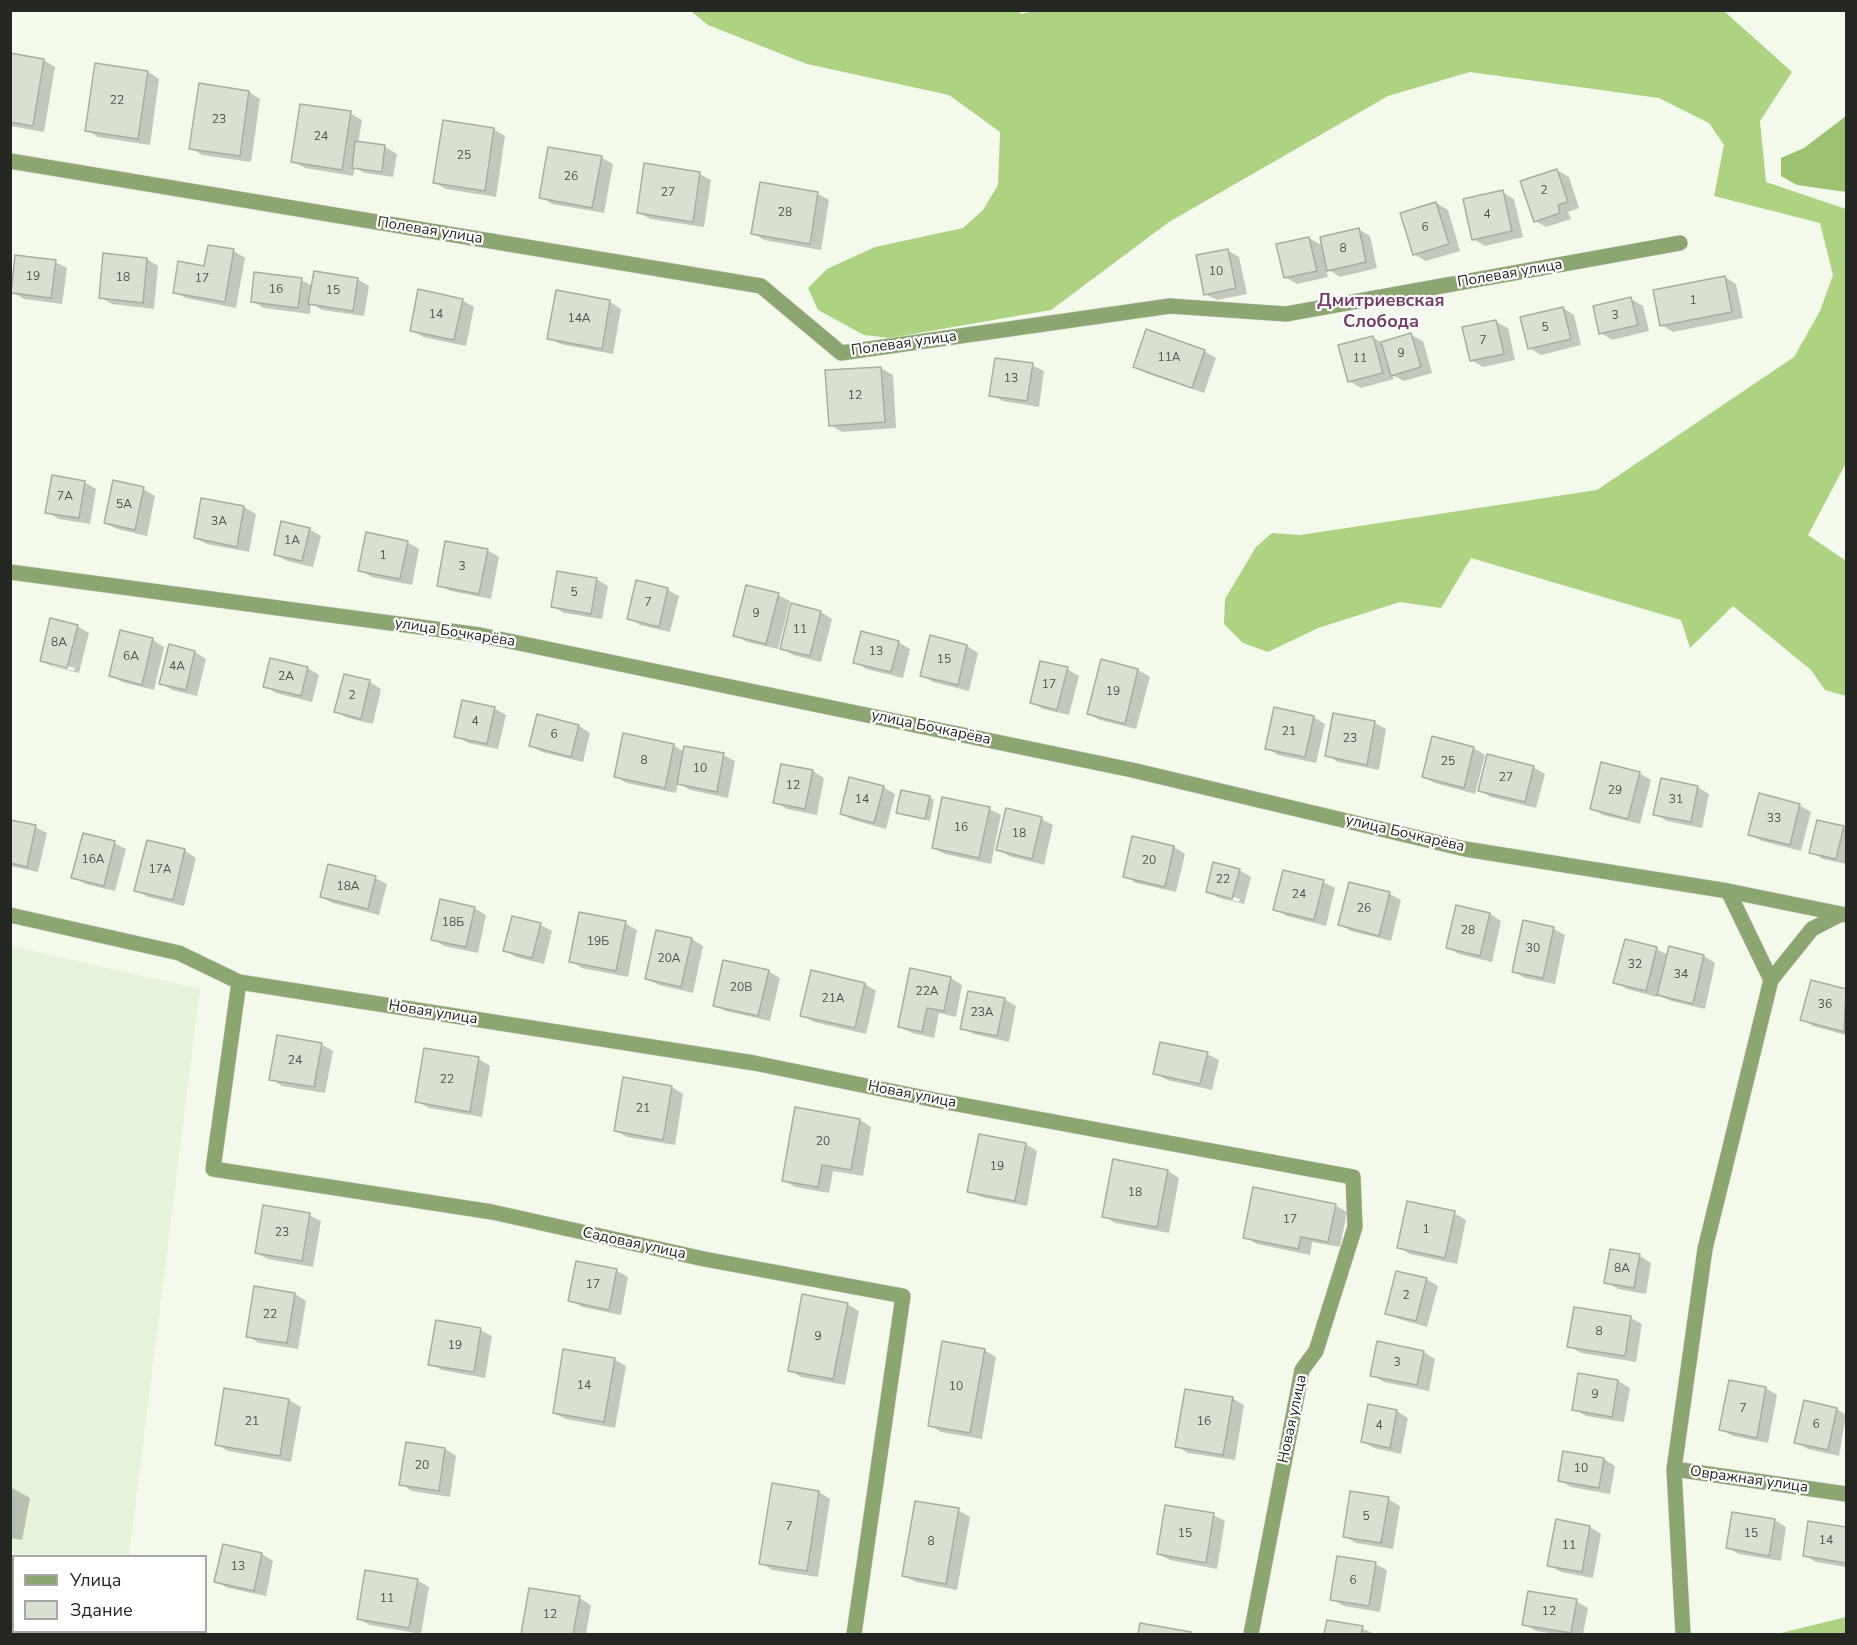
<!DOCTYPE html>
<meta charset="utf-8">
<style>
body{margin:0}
#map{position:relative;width:1857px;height:1645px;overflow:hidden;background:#f3faec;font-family:"Nunito Sans",sans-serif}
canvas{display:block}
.frame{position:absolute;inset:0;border:12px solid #242621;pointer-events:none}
.legend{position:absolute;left:12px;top:1555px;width:195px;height:78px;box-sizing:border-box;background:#fff;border:2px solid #a7a8a6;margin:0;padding:8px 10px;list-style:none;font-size:18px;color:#242621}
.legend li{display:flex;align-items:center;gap:12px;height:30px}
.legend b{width:30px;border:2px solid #a7a8a6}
</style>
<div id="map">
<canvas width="1857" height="1645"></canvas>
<div class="frame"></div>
<ul class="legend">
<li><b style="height:8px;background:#8ca571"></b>Улица</li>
<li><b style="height:16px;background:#d9e0d2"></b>Здание</li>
</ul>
</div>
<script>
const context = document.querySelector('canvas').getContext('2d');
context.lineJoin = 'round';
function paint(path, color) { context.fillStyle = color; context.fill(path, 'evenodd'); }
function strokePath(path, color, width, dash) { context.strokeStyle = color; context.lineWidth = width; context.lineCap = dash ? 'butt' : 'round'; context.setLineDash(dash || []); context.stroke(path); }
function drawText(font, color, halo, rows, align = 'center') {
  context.font = font + ' "Nunito Sans",sans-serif'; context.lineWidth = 4.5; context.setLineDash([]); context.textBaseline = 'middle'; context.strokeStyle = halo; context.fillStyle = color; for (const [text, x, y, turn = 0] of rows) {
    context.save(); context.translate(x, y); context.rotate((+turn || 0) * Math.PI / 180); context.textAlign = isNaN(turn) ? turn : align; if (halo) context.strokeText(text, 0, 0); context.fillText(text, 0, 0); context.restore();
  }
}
const built = new Path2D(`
 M11,946L200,989L129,1556H14V1632H120V1634H11Z`);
const forest = new Path2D(`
 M1018,10L1021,14L1038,10L1724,11L1792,72L1760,121L1766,182L1846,209V463L1808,535L1846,561V696L1825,690L1811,670L1733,606L1690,648L1681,620L1471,558L1441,608L1400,602L1318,628L1268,652L1243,643L1224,624L1225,599L1256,547L1272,533L1300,535L1597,490L1794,357L1820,311L1833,275L1820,223L1714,196L1724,145L1709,123L1659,98L1470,72L1388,96L1169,222L1051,310L890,338L864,335L818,310L808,288L827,269L875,247L963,228L983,210L998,185L1000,132L949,95L807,64L708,25L691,11Z
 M1846,1617V1634H1777Z`);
const water = new Path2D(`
 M1846,116V192L1797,185L1781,176V158L1804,148Z`);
const shadow = new Path2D(`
 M10,54L44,60L55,67L44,132L10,126Z
 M148,72L159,79L150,145L98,137L87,130Z
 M249,92L260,99L251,162L202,155L191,148Z
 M350,113L362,120L358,143L385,147L397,154L393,177L365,173L355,168L353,176L305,168L293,162Z
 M493,129L505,136L496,197L446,189L435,183Z
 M602,158L613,164L604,213L552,204L541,197Z
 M1557,170L1569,177L1579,208L1568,212L1571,219L1546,227L1535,221Z
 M700,174L711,180L704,227L650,219L638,212Z
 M761,184L818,194L829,200L821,250L764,240L753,233Z
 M1502,192L1514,199L1523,237L1485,246L1473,239Z
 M1436,203L1448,210L1460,251L1426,261L1414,254Z
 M1358,229L1370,236L1377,268L1340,277L1326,268L1328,277L1297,284L1285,277L1309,238L1323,246Z
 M1227,250L1239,257L1247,294L1217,300L1205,294Z
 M234,251L245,258L236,308L186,298L174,292L205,267Z
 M147,259L158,266L154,309L112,304L100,297Z
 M55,262L67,268L62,304L24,299L12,292Z
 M1725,277L1736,284L1743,318L1673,332L1662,325Z
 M357,279L369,286L364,316L322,310L311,303L310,314L264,308L252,301L301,280L313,286Z
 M557,292L610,302L621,309L613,354L560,344L549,338Z
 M1631,299L1643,306L1649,331L1612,340L1601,333Z
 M462,300L474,307L466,346L423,337L412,330Z
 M1563,308L1574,315L1581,345L1541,355L1529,348Z
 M1496,322L1508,328L1515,360L1483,367L1471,360Z
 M1411,335L1423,341L1432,373L1404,381L1392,375L1394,379L1361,388L1349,381L1372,337L1382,343Z
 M1204,351L1216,358L1204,393L1146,373L1135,367Z
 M1032,365L1044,371L1039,407L1003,401L991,395Z
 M881,368L893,375L896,428L842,432L830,425Z
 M84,482L96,489L90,524L59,519L47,512Z
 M143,489L155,496L147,536L117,529L105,523Z
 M202,500L244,507L256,514L249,552L207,544L195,538Z
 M309,529L321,536L313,567L287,561L275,554Z
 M407,542L419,549L412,585L372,577L360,570Z
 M487,550L499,557L491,599L451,591L439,585Z
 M596,579L608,586L602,619L564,613L552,606Z
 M637,582L668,590L679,596L670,632L640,625L629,618Z
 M778,595L790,601L778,649L747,642L735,635Z
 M821,612L832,619L821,662L793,655L781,648Z
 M77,626L89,633L79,673L53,667L41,660ZM52,662L75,668L74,671L52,666Z
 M121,632L153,640L164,647L154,690L122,682L110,675Z
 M931,637L967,646L978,653L969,691L933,682L921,675Z
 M898,642L910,649L903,678L866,669L855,662Z
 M170,646L195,652L206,659L197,696L172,690L161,683Z
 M1102,661L1138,670L1150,677L1136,729L1100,720L1089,714Z
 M308,668L319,675L312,702L276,693L265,686Z
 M1067,669L1079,676L1069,715L1043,709L1032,702Z
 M345,676L370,682L381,689L373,724L348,718L336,712Z
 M494,708L506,715L498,749L468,743L456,736Z
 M1334,714L1375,723L1386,729L1379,770L1338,762L1326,755Z
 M1313,717L1325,724L1316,763L1278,755L1267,748Z
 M579,726L590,733L583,762L542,752L530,745Z
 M673,745L684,752L723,755L735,761L728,798L690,790L678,783L676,793L627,783L616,777Z
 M1474,748L1485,755L1475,794L1435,783L1423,777Z
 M1533,767L1545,774L1536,808L1491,797L1479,790Z
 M813,771L824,778L817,815L787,809L775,802Z
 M1639,773L1651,780L1640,824L1603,815L1591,808Z
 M883,787L895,794L886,829L853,820L841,814Z
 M1697,787L1709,794L1702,828L1667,821L1655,814Z
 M929,797L934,800L930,821L898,812Z
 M1799,805L1811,812L1801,851L1762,841L1750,835Z
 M990,809L1001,815L991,864L945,854L933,848Z
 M1007,810L1042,819L1053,825L1044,865L1009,856L998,849Z
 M10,821L35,827L47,833L38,872L10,866Z
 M1844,828L1846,829V864L1823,859L1811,852Z
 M1133,838L1174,847L1185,854L1176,892L1136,883L1125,876Z
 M148,842L185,851L196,858L184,906L148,897L136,890Z
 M114,843L126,849L115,891L85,884L73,877Z
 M1239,870L1251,877L1244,904L1219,898L1207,891ZM1218,893L1240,899L1239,902L1218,896Z
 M375,878L387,884L379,915L333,903L321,897Z
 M1323,882L1335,888L1326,926L1287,916L1275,909Z
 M1350,884L1390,894L1401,900L1391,941L1351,931L1340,924Z
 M474,908L486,915L478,953L444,946L433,939Z
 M1490,914L1501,921L1492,962L1459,954L1448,948Z
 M625,923L637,930L628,977L582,968L571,961Z
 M541,925L552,931L544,964L516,957L504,950Z
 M1554,929L1565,935L1555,984L1525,978L1513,971Z
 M657,932L692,939L703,946L693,993L659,985L647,979Z
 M1670,948L1704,956L1715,963L1705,1009L1671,1001L1658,994L1657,997L1627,989L1615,982L1656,949L1668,955Z
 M912,970L951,978L962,985L956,1017L939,1013L934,1038L912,1033L900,1027Z
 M768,971L780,978L770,1021L726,1011L715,1005Z
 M1812,982L1846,991V1035L1813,1026L1802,1019Z
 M865,984L876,991L866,1034L814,1022L802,1015Z
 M1004,999L1016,1006L1009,1042L974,1034L962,1028Z
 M321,1044L333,1051L325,1093L282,1086L271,1079Z
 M425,1050L479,1059L490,1066L482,1117L429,1108L417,1101Z
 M1207,1054L1219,1060L1212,1090L1167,1080L1155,1073Z
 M672,1087L683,1094L675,1145L627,1137L616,1131Z
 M860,1120L871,1127L863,1176L833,1171L829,1193L795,1187L783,1180Z
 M980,1136L1026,1144L1037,1151L1027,1206L981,1197L969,1191Z
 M1168,1171L1179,1178L1169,1233L1115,1223L1104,1216Z
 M1335,1205L1347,1212L1340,1247L1312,1242L1310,1255L1257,1244L1245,1237Z
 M1454,1213L1466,1220L1457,1264L1410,1254L1398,1247Z
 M309,1215L321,1221L313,1267L268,1259L256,1253Z
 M1640,1256L1651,1263L1646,1294L1618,1289L1606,1282Z
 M617,1271L628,1277L621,1315L582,1307L570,1300Z
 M1426,1279L1438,1286L1427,1327L1399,1319L1387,1313Z
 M295,1294L306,1301L298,1349L259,1343L247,1336Z
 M847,1304L859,1311L845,1385L801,1377L790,1370Z
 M1631,1318L1642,1324L1636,1362L1581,1353L1569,1346Z
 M480,1330L492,1336L485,1378L442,1370L430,1364Z
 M1379,1343L1424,1352L1435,1359L1429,1391L1384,1382L1372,1375Z
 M984,1350L996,1357L982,1439L941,1432L930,1425Z
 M614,1359L626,1366L615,1428L566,1419L554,1413Z
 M1580,1375L1618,1381L1630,1388L1624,1422L1586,1416L1574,1409Z
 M1730,1382L1766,1388L1777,1395L1768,1443L1733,1436L1721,1430Z
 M225,1389L289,1400L301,1407L291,1462L228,1451L216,1444Z
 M1232,1398L1244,1405L1235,1460L1188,1453L1177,1446Z
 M1837,1409L1846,1415L1839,1456L1808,1449L1796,1442Z
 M1397,1411L1408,1418L1401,1454L1374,1448L1362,1441Z
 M407,1444L445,1449L456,1456L450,1497L412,1491L401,1484Z
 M1604,1459L1615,1466L1610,1494L1571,1487L1559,1480Z
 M10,1487L30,1498L22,1540L10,1538Z
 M819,1492L830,1499L818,1577L772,1570L761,1563Z
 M1388,1499L1400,1506L1393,1549L1356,1543L1344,1536Z
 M958,1510L970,1517L957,1590L916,1582L904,1576Z
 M1733,1513L1775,1520L1786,1527L1781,1561L1739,1554L1728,1548Z
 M1213,1515L1225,1521L1217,1569L1170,1560L1158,1554Z
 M1810,1522L1846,1528V1567L1816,1562L1804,1555Z
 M1590,1527L1601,1534L1593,1578L1561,1572L1549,1565Z
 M262,1554L273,1561L266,1596L228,1588L216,1582Z
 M1375,1564L1387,1570L1380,1612L1344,1606L1332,1599Z
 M417,1580L429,1587L421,1634L370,1625L358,1619Z
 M530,1589L579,1598L591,1605L586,1634H522Z
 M1576,1601L1588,1608L1583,1634H1556L1536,1631L1524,1624Z
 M1328,1622L1362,1628L1374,1634H1326Z
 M1141,1625L1191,1634H1192H1140Z`);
const building = new Path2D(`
 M10,53L44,59L33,126L10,122Z
 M95,63L148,71L138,139L85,131Z
 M199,83L249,91L240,156L189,149Z
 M300,104L351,111L342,170L291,162Z
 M443,120L494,128L485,191L433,183Z
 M355,141L385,145L382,172L352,168Z
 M548,147L602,156L592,208L539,198Z
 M644,163L700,172L693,222L637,213Z
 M1557,169L1568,202L1558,205L1560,213L1534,222L1520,181Z
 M760,182L818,192L810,244L751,234Z
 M1503,190L1512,231L1472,240L1463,199Z
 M1436,202L1449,244L1413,255L1400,213Z
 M1359,228L1366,262L1327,271L1320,237Z
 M1309,237L1317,271L1284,278L1276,244Z
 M208,245L234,249L225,302L173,293L178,261L204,266Z
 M1228,249L1236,288L1204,295L1196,255Z
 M103,253L147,258L143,303L99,298Z
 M15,255L56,260L51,298L11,293Z
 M314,271L358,278L353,311L308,304Z
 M254,272L302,278L298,308L251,302Z
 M1725,276L1732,312L1660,326L1653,290Z
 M418,289L463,299L454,340L410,331Z
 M556,290L610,300L602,349L547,339Z
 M1631,297L1638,325L1599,334L1593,306Z
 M1563,307L1571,339L1528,349L1520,317Z
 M1496,320L1504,354L1470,361L1462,327Z
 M1146,329L1205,350L1192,388L1133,367Z
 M1411,333L1421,367L1391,376L1381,342Z
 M1373,336L1383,373L1348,382L1338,345Z
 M995,358L1033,363L1027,401L989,396Z
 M881,367L885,422L829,426L825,370Z
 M52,475L85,481L79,518L45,513Z
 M113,480L144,487L135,530L104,523Z
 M201,498L244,506L237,547L194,538Z
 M281,521L310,528L302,561L274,555Z
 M366,532L408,541L400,579L358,571Z
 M445,541L488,549L479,594L437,586Z
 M557,571L597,578L591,614L551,607Z
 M636,580L668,588L659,627L627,619Z
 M746,585L779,593L766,644L733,636Z
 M791,603L821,611L810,656L780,649Z
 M50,618L78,625L67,668L40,661Z
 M120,630L153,638L142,685L109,676Z
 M861,631L899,641L891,672L853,663Z
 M930,635L967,645L958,685L920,676Z
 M169,644L195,651L186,690L159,684Z
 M270,658L308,667L301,696L263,687Z
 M1101,659L1138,669L1125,724L1087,714Z
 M1040,661L1068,667L1057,710L1030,703Z
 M344,674L370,680L361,719L334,712Z
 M462,700L495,707L487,744L454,737Z
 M1274,707L1314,716L1305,757L1265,749Z
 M1333,713L1375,721L1367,765L1325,756Z
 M537,714L579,725L571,757L529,746Z
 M623,733L674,744L665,788L614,777Z
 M1432,736L1474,747L1464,788L1422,777Z
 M684,746L724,753L717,792L677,784Z
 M1487,754L1534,766L1525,802L1478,791Z
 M1601,762L1640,772L1628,819L1590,809Z
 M781,764L813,770L805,809L773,803Z
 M849,777L884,786L874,823L840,814Z
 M1661,778L1698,786L1691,822L1653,815Z
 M901,790L930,796L925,819L896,813Z
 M1759,793L1800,804L1790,845L1748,835Z
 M942,797L990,807L979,858L932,848Z
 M1006,808L1042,817L1032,859L996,850Z
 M10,820L36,825L27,867L10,863Z
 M1817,820L1844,826L1836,859L1809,853Z
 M83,833L115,841L104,886L71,878Z
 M1132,836L1174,846L1165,887L1123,877Z
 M147,840L185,849L173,900L134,891Z
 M1213,862L1240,869L1232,899L1206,892Z
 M328,864L376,876L368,909L320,897Z
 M1283,870L1324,880L1314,920L1273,910Z
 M1349,882L1390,892L1379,936L1338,925Z
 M440,899L475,907L466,947L431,940Z
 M1456,905L1490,913L1480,956L1446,948Z
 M579,912L626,921L616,971L569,962Z
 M512,916L541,923L532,958L503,951Z
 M1523,920L1554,927L1543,978L1512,972Z
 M656,930L692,938L681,987L645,979Z
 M1625,939L1657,947L1646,991L1613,983Z
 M1669,946L1704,955L1693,1004L1657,995Z
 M723,960L769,970L758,1016L713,1006Z
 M910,968L951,977L944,1011L927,1008L922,1032L898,1027Z
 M811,970L865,983L855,1028L800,1016Z
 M1811,980L1846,989L1844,1032L1800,1020Z
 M968,991L1005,998L997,1036L960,1029Z
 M277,1035L322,1043L314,1087L269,1080Z
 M1160,1042L1208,1052L1200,1084L1153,1074Z
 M424,1048L479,1057L470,1112L415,1102Z
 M623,1077L672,1086L663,1140L614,1131Z
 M795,1107L860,1119L851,1170L822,1165L818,1187L782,1181Z
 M979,1134L1026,1143L1015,1201L967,1192Z
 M1113,1159L1168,1170L1157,1227L1102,1217Z
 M1253,1187L1336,1204L1328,1242L1301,1237L1298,1249L1243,1238Z
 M1407,1201L1455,1211L1445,1258L1397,1248Z
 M263,1205L310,1213L302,1261L255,1253Z
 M1610,1249L1640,1254L1634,1288L1604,1283Z
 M576,1261L617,1269L609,1310L568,1301Z
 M1396,1271L1427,1278L1416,1321L1385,1314Z
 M254,1286L295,1293L287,1343L246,1337Z
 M802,1294L848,1303L833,1379L788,1371Z
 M1574,1307L1631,1316L1625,1356L1567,1347Z
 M436,1320L481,1328L474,1372L428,1365Z
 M942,1341L985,1349L970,1433L928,1426Z
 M1377,1341L1424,1351L1417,1385L1370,1376Z
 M563,1349L615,1358L604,1422L553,1413Z
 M1578,1373L1618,1380L1612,1417L1572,1410Z
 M1729,1380L1766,1387L1757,1438L1719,1430Z
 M224,1388L289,1399L280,1456L215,1445Z
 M1185,1389L1233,1397L1223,1455L1175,1447Z
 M1804,1400L1837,1408L1828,1450L1794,1443Z
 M1368,1404L1397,1410L1390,1448L1361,1442Z
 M406,1442L445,1448L439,1491L399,1485Z
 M1563,1451L1604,1458L1599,1488L1558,1481Z
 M772,1483L819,1491L807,1571L759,1564Z
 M1350,1491L1389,1497L1381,1543L1343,1537Z
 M915,1501L959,1508L946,1584L902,1576Z
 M1165,1505L1214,1513L1206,1563L1157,1554Z
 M1732,1512L1775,1519L1769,1556L1726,1548Z
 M1556,1519L1590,1526L1582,1572L1547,1566Z
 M1808,1521L1846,1527V1563L1803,1556Z
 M223,1544L262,1553L254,1591L214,1582Z
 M1337,1556L1376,1562L1369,1606L1330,1600Z
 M365,1570L418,1579L409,1628L357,1619Z
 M529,1588L580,1596L573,1634H521Z
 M1528,1591L1577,1599L1571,1633L1522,1625Z
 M1327,1620L1363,1626L1361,1634H1324Z
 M1140,1623L1191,1632V1634H1138Z`);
const minor = new Path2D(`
 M10,161L761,286L841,353L1170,306L1286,314L1680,243
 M10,572L480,635L1132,770L1465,849L1728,891L1846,915
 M10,915L179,953L239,982L754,1063L935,1100L1353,1177L1355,1227L1316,1351L1302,1370L1251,1634
 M1771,980L1812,929L1841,914
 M239,982L213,1169L492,1212L704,1259L903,1296L854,1634
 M1674,1469L1705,1249L1771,980L1728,891
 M1683,1634L1674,1469L1846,1494`);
const numberNames = [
 ["22",117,101],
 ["23",219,120],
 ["24",321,137],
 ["25",464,156],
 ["26",571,177],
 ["2",1544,191],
 ["27",668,193],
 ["28",785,213],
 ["4",1487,215],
 ["6",1425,228],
 ["8",1343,249],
 ["10",1216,272],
 ["19",33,277],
 ["18",123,278],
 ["17",202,279],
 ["16",276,290],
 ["15",333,291],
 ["1",1693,301],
 ["14",436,315],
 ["3",1615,316],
 ["14А",579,319],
 ["5",1545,328],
 ["7",1483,341],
 ["9",1401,354],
 ["11А",1169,358],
 ["11",1360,359],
 ["13",1011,379],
 ["12",855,396],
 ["7А",65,497],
 ["5А",124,505],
 ["3А",219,522],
 ["1А",292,541],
 ["1",383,556],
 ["3",462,567],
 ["5",574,593],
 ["7",648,603],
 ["9",756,614],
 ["11",800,630],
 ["8А",59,643],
 ["13",876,652],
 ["6А",131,657],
 ["15",944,660],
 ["4А",177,667],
 ["2А",286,677],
 ["17",1049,685],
 ["19",1113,692],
 ["2",352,696],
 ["4",475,722],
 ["21",1289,732],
 ["6",554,735],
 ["23",1350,739],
 ["8",644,761],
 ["25",1448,762],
 ["10",700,769],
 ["27",1506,778],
 ["12",793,786],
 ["29",1615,791],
 ["14",862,800],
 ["31",1676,800],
 ["33",1774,819],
 ["16",961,828],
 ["18",1019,834],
 ["16А",93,860],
 ["20",1149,861],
 ["17А",160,870],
 ["22",1223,880],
 ["18А",348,887],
 ["24",1299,895],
 ["26",1364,909],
 ["18Б",453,923],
 ["28",1468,931],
 ["19Б",598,942],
 ["30",1533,949],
 ["20А",669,959],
 ["32",1635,965],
 ["34",1681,975],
 ["20В",741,988],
 ["22А",927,992],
 ["21А",833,999],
 ["36",1825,1005],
 ["23А",982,1013],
 ["24",295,1061],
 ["22",447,1080],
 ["21",643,1109],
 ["20",823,1142],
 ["19",997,1167],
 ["18",1135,1193],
 ["17",1290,1220],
 ["1",1426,1230],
 ["23",282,1233],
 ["8А",1622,1269],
 ["17",593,1285],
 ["2",1406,1296],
 ["22",270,1315],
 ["8",1599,1332],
 ["9",818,1337],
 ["19",455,1346],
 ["3",1397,1363],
 ["14",584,1386],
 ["10",956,1387],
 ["9",1595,1395],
 ["7",1743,1409],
 ["21",252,1422],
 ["16",1204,1422],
 ["6",1816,1425],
 ["4",1379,1426],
 ["20",422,1466],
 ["10",1581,1469],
 ["5",1366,1517],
 ["7",789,1527],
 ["15",1185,1534],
 ["15",1751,1534],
 ["14",1826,1541],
 ["8",931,1542],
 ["11",1569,1546],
 ["13",238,1567],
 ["6",1353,1581],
 ["11",387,1599],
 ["12",1549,1612],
 ["12",550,1615]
];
const streetNames = [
 ["Полевая улица",430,231,9],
 ["Полевая улица",1510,274,-10],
 ["Полевая улица",904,344,-8],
 ["улица Бочкарёва",455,633,9],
 ["улица Бочкарёва",931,728,12],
 ["улица Бочкарёва",1405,834,13],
 ["Новая улица",433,1013,9],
 ["Новая улица",912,1095,11],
 ["Садовая улица",634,1244,12],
 ["Новая улица",1293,1419,-78],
 ["Овражная улица",1749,1480,8]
];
const quarterNames = [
 ["Дмитриевская",1381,302],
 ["Слобода",1381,323]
];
paint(built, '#e7f2dd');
paint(forest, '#acd282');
paint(water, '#9cc171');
paint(shadow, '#0003');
paint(building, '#d9e0d2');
strokePath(building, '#a7aea1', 1.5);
strokePath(minor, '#ced4c7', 16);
strokePath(minor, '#8ca571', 15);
drawText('12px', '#51544d', null, numberNames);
drawText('15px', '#242621', '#fff', streetNames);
drawText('bold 18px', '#773c66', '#fff', quarterNames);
</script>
